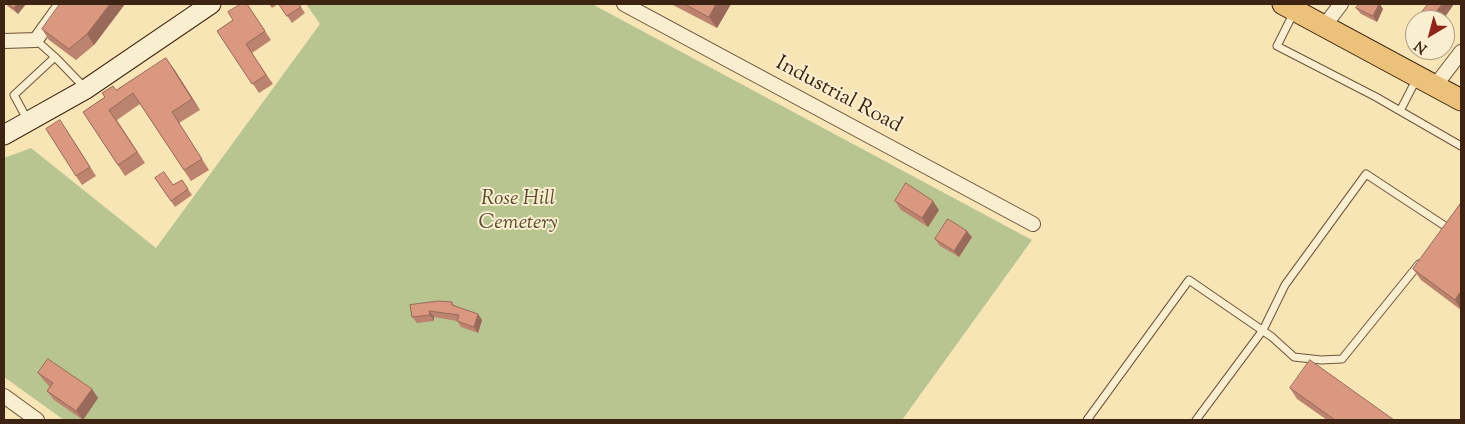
<!DOCTYPE html>
<style>
body{margin:0}
#map{position:relative;width:1465px;height:424px;overflow:hidden;background:#f8e5b6;font-family:"Sorts Mill Goudy",serif}
canvas{display:block}
.frame{position:absolute;inset:0;border:5px solid #3d2311;pointer-events:none}
.north{position:absolute;left:1405px;top:10px;width:50px;height:50px;box-sizing:border-box;background:#faeed0;border:1px solid #ae9d84;border-radius:50%;rotate:217deg;font-size:14px;font-weight:700;line-height:20px;text-align:center;color:#3d2311}
.north::after{content:'';display:block;margin:auto;width:18px;height:22px;background:#8f2418;clip-path:polygon(50% 0,100% 100%,50% 72%,0 100%)}
</style>
<div id="map">
<canvas width="1465" height="424"></canvas>
<div class="frame"></div>
<div class="north">N</div>
</div>
<script>
const context = document.querySelector('canvas').getContext('2d');
context.lineJoin = 'round';
function paint(path, color) { context.fillStyle = color; context.fill(path, 'evenodd'); }
function strokePath(path, color, width, dash) { context.strokeStyle = color; context.lineWidth = width; context.lineCap = dash ? 'butt' : 'round'; context.setLineDash(dash || []); context.stroke(path); }
function drawText(font, color, halo, rows, align = 'center') {
  context.font = font + ' "Sorts Mill Goudy",serif'; context.lineWidth = 4; context.setLineDash([]); context.textBaseline = 'middle'; context.strokeStyle = halo; context.fillStyle = color; for (const [text, x, y, turn = 0] of rows) {
    context.save(); context.translate(x, y); context.rotate((+turn || 0) * Math.PI / 180); context.textAlign = isNaN(turn) ? turn : align; if (halo) context.strokeText(text, 0, 0); context.fillText(text, 0, 0); context.restore();
  }
}
const green = new Path2D(`
 M306,4H592L1032,240L902,420H64L4,377V158L31,148L156,248L320,24Z`);
const service = new Path2D(`
 M1294,12L1277,46L1376,97L1461,146
 M36,40L55,57
 M1400,111L1417,78
 M28,121L14,95L55,57L85,88
 M1087,420L1189,280L1272,337L1294,357L1321,360L1342,359L1419,264
 M1196,420L1263,330L1285,285L1366,174L1448,228`);
const minor = new Path2D(`
 M624,4L1033,224
 M1325,25L1341,4
 M4,41L36,40L62,4
 M1435,86L1461,52
 M4,396L37,420`);
const secondary = new Path2D(`
 M4,135L86,89L211,4`);
const primary = new Path2D(`
 M1283,4L1461,100`);
const wall = new Path2D(`
 M5,4H26L18,14Z
 M125,4L94,45L76,60L49,40L42,29Z
 M247,4L271,40L252,53L273,84L259,93L217,31L233,20Z
 M269,4H278L272,8Z
 M279,4H299L305,13L292,23Z
 M671,4H731L717,28Z
 M1356,8L1383,9L1377,22L1361,14Z
 M1415,22V43L1407,33Z
 M174,69L200,110L179,123L209,170L191,181L140,104L117,120L145,163L125,176L83,112L116,90Z
 M66,129L96,176L82,185L76,176Z
 M155,178L173,185L182,180L192,195L175,207Z
 M895,201L939,210L928,227L901,210Z
 M1461,203V310L1421,280L1413,269Z
 M972,237L959,257L940,246L935,239Z
 M452,302L455,307L478,314L482,320L478,333L461,327L457,321L434,317V321L417,323L412,317Z
 M38,373L92,389L98,398L83,420L54,400L47,391L50,387L45,382Z
 M1290,388L1394,420H1327L1297,399Z`);
const shadedWall = new Path2D(`
 M17,4H26L18,14L14,8Z
 M110,4H125L94,45L87,34Z
 M716,4H731L717,28L709,17Z
 M1379,4H1380L1383,9L1377,22L1373,16Z
 M1442,4H1454L1443,20H1430Z
 M166,58L174,69L200,110L192,99Z
 M933,201L939,210L928,227L922,218Z
 M967,231L972,237L959,257L954,251Z
 M1461,291V309L1455,300Z
 M429,311L434,317V321L430,315Z
 M478,314L482,320L478,333L474,327Z
 M92,389L98,398L83,420L76,411Z`);
const building = new Path2D(`
 M9,4H17L14,8Z
 M60,4H110L87,34L69,49L42,29Z
 M241,4H247L265,31L246,44L266,75L252,84L217,31L233,20L228,12Z
 M279,4H299L301,7L287,16Z
 M685,4H716L709,17Z
 M1359,4H1379L1373,16L1356,8Z
 M1428,4H1442L1430,20H1416Z
 M1415,22V39L1407,33Z
 M166,58L192,99L172,112L202,159L184,170L133,93L109,110L137,152L118,165L83,112L105,97L102,93L113,86L116,90Z
 M60,120L90,167L76,176L46,129Z
 M164,172L173,185L182,180L188,189L171,201L155,178Z
 M906,183L933,201L922,218L895,201Z
 M1461,203V291L1455,300L1413,269Z
 M948,219L967,231L954,251L935,239Z
 M439,301L452,302V305L478,314L474,327L457,321L459,315L429,311L430,315L412,317L410,305Z
 M48,359L92,389L76,411L47,391L53,383L38,373Z
 M1310,360L1394,420H1335L1290,388Z`);
const streetNames = [
 ["Industrial Road",838,96,28]
];
const parkNames = [
 ["Rose Hill",518,200],
 ["Cemetery",518,224]
];
paint(green, '#b9c591');
strokePath(service, '#6c543a', 9);
strokePath(minor, '#6c543a', 16);
strokePath(secondary, '#3d2311', 21);
strokePath(primary, '#3d2311', 23);
strokePath(service, '#faeed0', 7);
strokePath(minor, '#faeed0', 14);
strokePath(secondary, '#faeed0', 19);
strokePath(primary, '#ecc27b', 21);
paint(wall, '#bc836e');
paint(shadedWall, '#996a5a');
paint(building, '#db9880');
strokePath(building, '#996a5a', 1);
drawText('21px', '#3d2311', '#faeed0', streetNames);
drawText('italic 21px', '#5c4c31', '#faeed0', parkNames);
</script>
